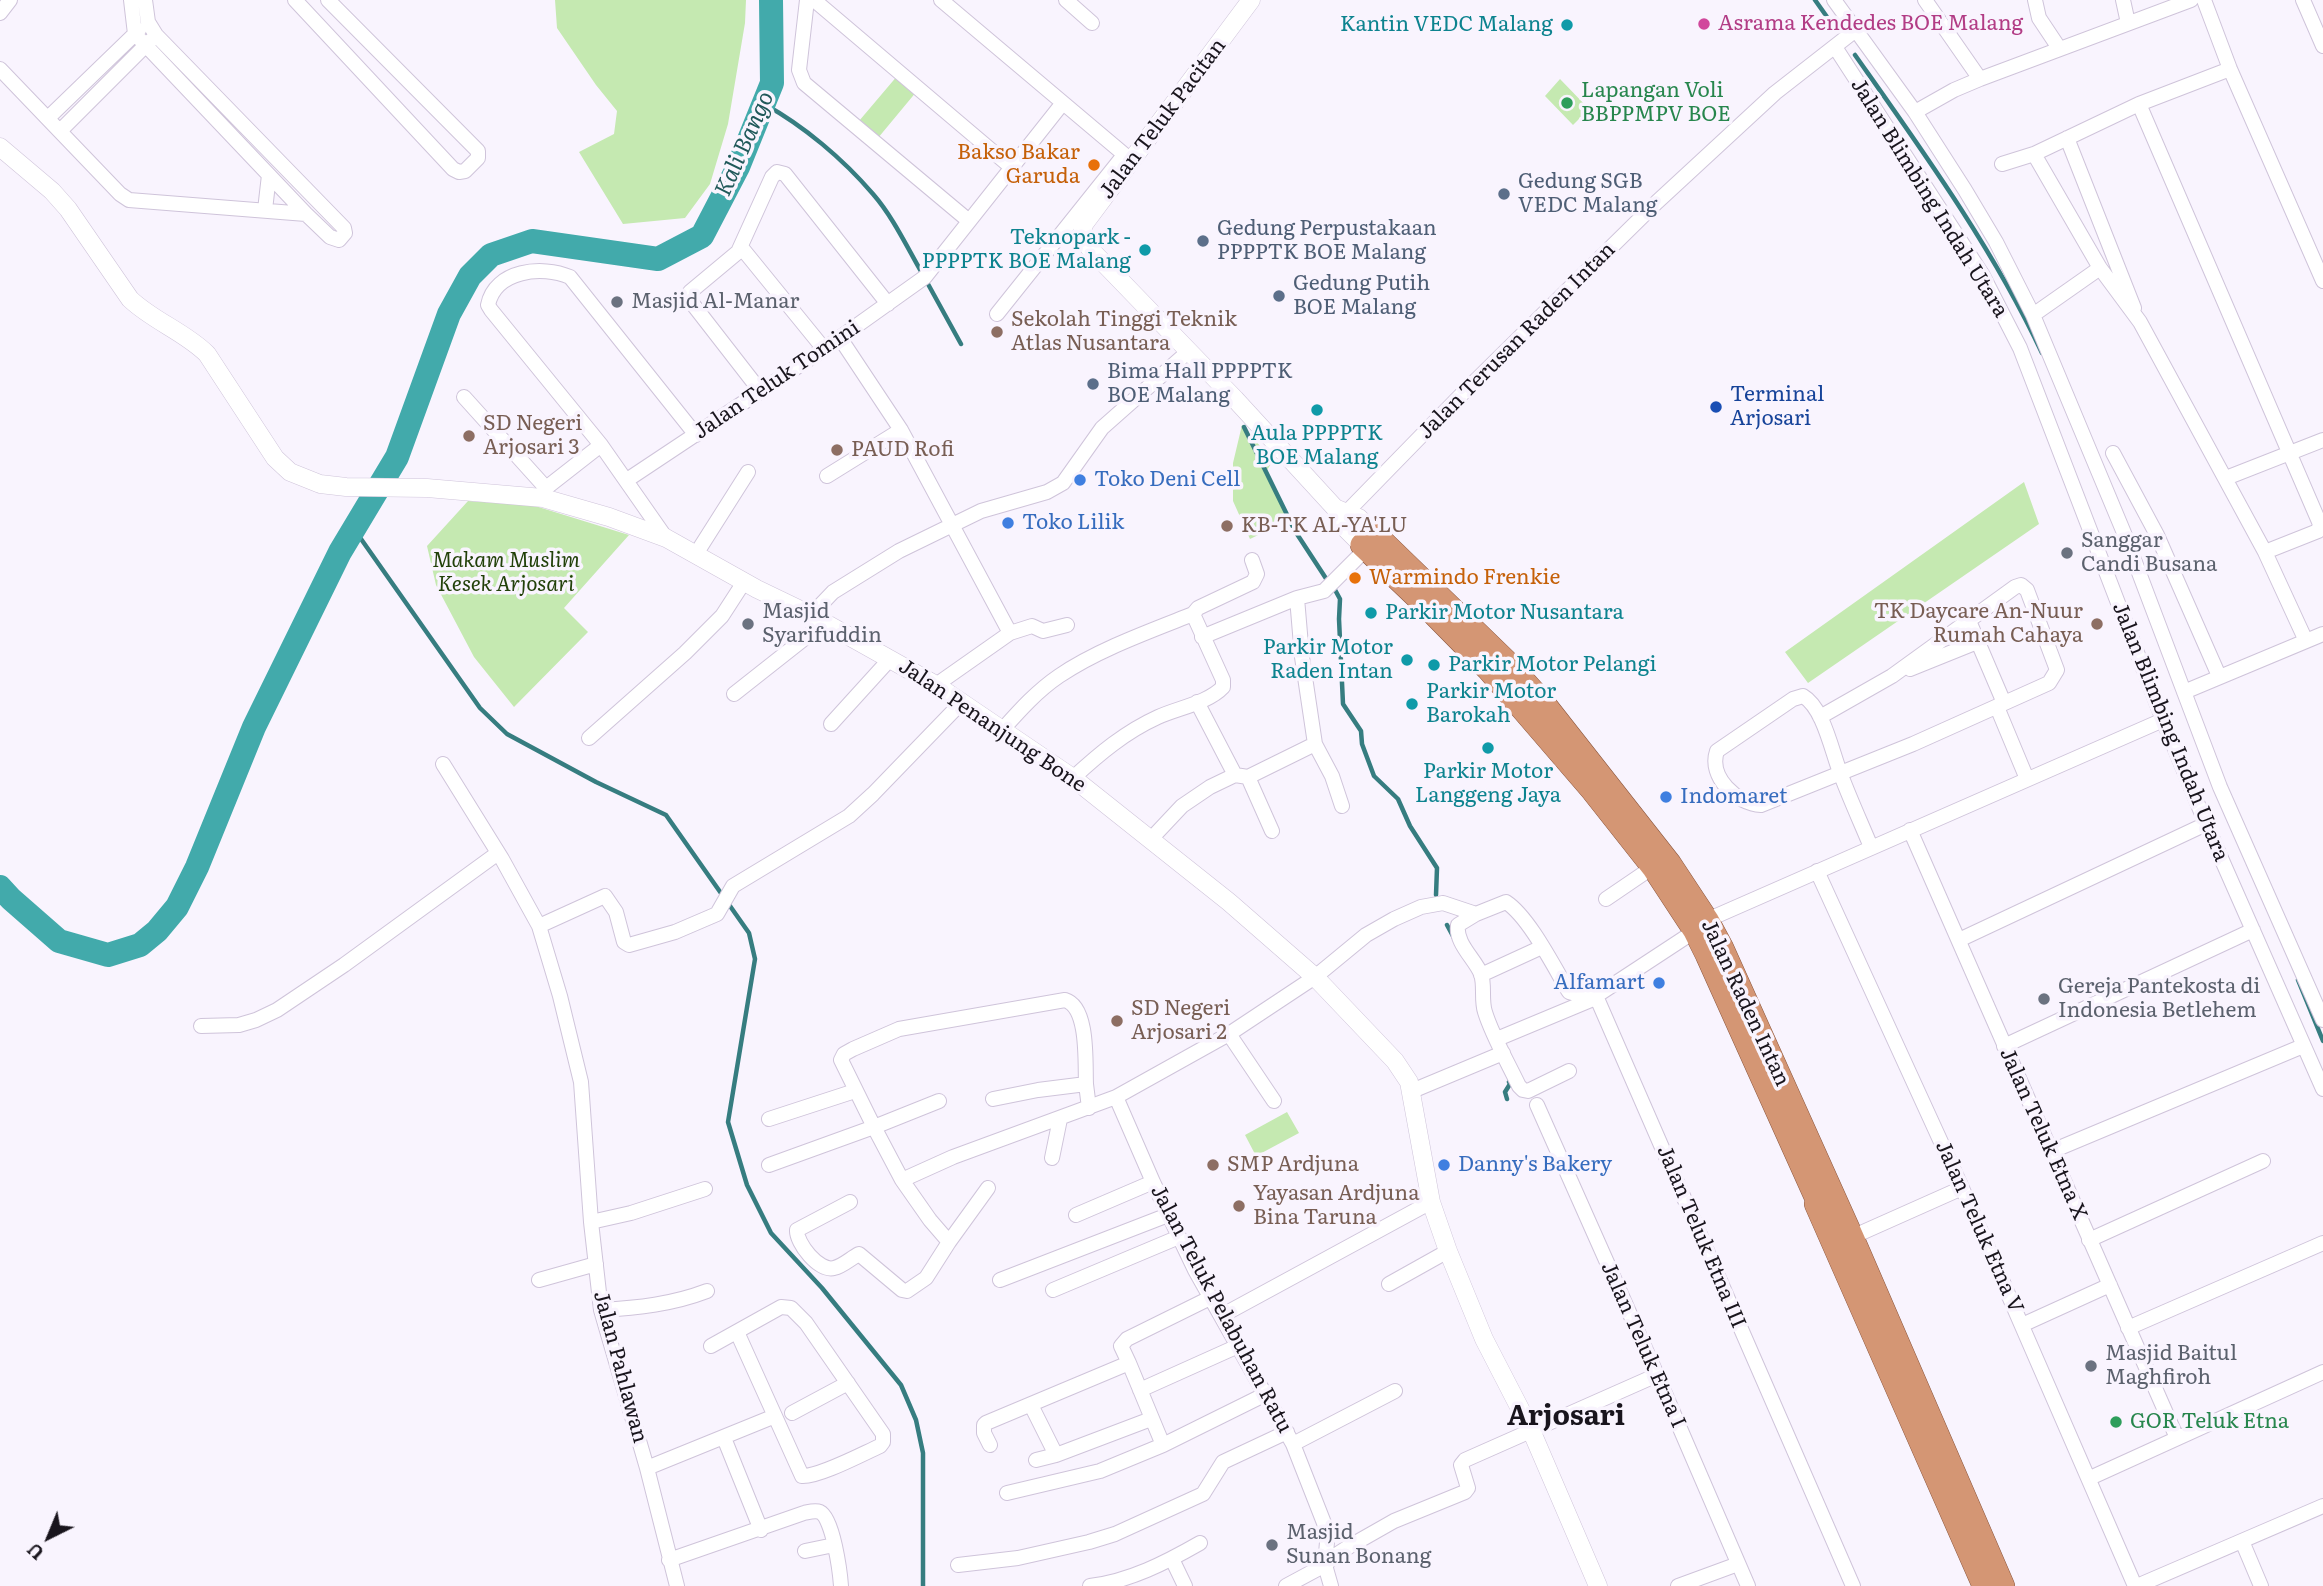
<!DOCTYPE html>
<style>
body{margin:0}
#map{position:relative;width:2323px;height:1586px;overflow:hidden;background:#f9f4fe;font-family:Literata,serif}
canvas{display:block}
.north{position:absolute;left:14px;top:1502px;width:70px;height:70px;-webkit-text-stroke:5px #f9f4fe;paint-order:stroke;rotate:223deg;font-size:19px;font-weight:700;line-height:28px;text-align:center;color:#19151d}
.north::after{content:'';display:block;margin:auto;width:24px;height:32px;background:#19151d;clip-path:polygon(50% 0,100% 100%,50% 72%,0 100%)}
</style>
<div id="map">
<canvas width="2323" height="1586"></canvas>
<div class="north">U</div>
</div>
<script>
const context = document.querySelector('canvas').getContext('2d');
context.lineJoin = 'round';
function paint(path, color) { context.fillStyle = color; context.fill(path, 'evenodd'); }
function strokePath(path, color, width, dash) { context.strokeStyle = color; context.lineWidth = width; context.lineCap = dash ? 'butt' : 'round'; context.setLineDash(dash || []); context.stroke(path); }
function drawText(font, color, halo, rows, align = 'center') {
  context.font = font + ' Literata,serif'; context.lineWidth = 7; context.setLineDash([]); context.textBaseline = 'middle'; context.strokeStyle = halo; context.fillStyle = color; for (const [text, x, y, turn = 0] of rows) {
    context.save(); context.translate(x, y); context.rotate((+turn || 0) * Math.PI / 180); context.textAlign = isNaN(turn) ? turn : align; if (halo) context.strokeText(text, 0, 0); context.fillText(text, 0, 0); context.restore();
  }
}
const green = new Path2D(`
 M555,0H746L745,23L728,124L710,184L685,218L623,224L579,152L614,134L617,111L596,85L557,28Z
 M898,75L917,91L878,138L859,121Z
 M1560,79L1589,109L1573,125L1545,96Z
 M1242,425L1273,461L1265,473L1289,520L1250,539L1233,501V463Z
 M2024,482L2039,524L1808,683L1785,652Z
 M468,501L532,505L629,535L564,608L588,632L514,707L474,657L436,585L427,546Z
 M1287,1112L1299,1133L1256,1156L1245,1135Z`);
const stream = new Path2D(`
 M1815,0L1832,24
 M1855,55C1922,150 1993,248 2042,353
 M764,104C804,126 843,159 873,194C893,217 907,247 922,273
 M928,284L961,344
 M1244,427L1295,531L1327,580
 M354,529L480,708L507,734L596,782L666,815L749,933L755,959L728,1122L747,1185L771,1233L822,1288L901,1385L916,1420L923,1453V1586
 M1334,588L1340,599L1339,619L1343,704L1361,731L1362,744L1374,776L1398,799L1410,826L1437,868L1436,895
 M1447,925L1454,938
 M2298,980L2323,1041
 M1507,1099L1505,1092L1510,1084L1509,1082`);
const river = new Path2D(`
 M0,887L11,899L59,941L108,955L140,945L157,931L177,907L197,867L254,727L340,552L397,457L449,314L470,276L491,255L532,241L658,259L702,236L738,167L772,83L771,0`);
const minor = new Path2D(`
 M131,0L135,34L306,214L330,237L339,240L345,233L344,228L156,35L148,22L145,0
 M295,0L453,169L459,172L465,171L478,158V151L328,0
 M807,0L799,70L804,83L969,221
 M814,0L1011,167
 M941,0L1132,161
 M1066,0L1092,23
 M1834,0L1915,112L1965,190L1996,242L2033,315L2124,533L2220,787L2323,1020
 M1925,0L1980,79
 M2035,0L2039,18L2059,48
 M2123,0L2128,23
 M2204,0L2230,69L2323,281
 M2303,0L2323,46
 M0,13L10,0
 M1835,47L1982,274L2020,348L2163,720L2206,824L2323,1089
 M0,69L120,194L129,200L306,214
 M2139,104L2320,524L2318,531L2265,552
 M1915,112L1954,90L1980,79L2191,0
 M48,118L139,30
 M60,131L150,41
 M2067,138L2134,308
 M2034,154L2100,268L2140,322L2265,552L2306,641
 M2002,164L2034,154L2139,104L2230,69
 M265,210L269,175
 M741,247L824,349
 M997,314L1124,155
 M2033,315L2100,268
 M840,338L901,430L1010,633
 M761,392L688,298L690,292L738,252L772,177L777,172L785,174L888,304
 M464,397L546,488
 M2113,453L2157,535L2219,676
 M827,476L901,430
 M2226,478L2323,440
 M627,480L824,349L925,277L1062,104
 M543,497L546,488L601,445
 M1340,519L1461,395L1657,202L1775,93L1857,29
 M666,538L601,445L491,310L488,305C495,270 542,265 570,277L696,435
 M696,554L748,472
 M811,615L833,592L899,551L981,511L1047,492L1063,483L1102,428L1189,351
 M1969,621L2004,703
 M1202,637L1297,598L1324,591L1366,549
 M1910,669L1977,642
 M936,685L1010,633L1032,626L1043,631L1067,625
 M2184,692L2323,634
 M734,694L824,623
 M1197,702L1235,775
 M1997,707L2027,779
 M1820,717L1892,676L2015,587L2021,585L2027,590L2057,670L2049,683L1913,744L1761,805C1737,804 1708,777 1717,751L1793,699L1803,696C1824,708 1832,753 1841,775C1850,799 1861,823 1871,847
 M831,724L890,659
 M1003,729C1020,710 1037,691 1059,676C1097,650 1150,631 1193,614L1198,608L1253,582L1257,574L1252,560
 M589,738L685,653L722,616L744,582
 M1315,744L1332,776L1342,806
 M443,764L502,859L539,926L560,996L581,1082L591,1222L601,1310L647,1468L677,1586
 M1248,777L1272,831
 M1073,778C1099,754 1125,732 1158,717C1178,708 1208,703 1223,687V680L1193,614
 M1910,830L2177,1438
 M1150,840L1182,806L1210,787L1235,775L1248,777L1315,744L1302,657L1297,598
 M1817,871L1962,1188L2135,1586
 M1606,899L1653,867
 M1707,920L2163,720
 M539,926L605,896L616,912L624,942L629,945L675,932L717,914L733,886L849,816L873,794L962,702
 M1695,931L1596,996L1853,1586
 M1959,940L2206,824
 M1481,975L1542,947
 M201,1026L239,1025L256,1020L277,1010L344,965L498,853
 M1229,1034L1274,1101
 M1497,1039L1593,999
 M2004,1046L2253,930
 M1569,1071L1528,1091L1523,1090L1519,1086C1508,1063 1492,1035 1485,1012C1481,1000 1485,985 1481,974C1475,959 1455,943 1458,925L1476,914L1506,902C1529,917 1554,967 1569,992L1593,999
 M1412,1091L1503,1053
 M1116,1097L1153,1182L1195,1270L1293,1444L1324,1523L1327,1542L1325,1565L1331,1586
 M993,1099L1038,1090L1086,1084L1089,1108
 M939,1101L874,1127L841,1060L844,1054L853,1049L899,1029L1065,1000C1089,1007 1085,1063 1086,1084
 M1537,1105L1657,1375L1748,1586
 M769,1119L855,1091
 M2052,1151L2303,1046
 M1052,1158L1060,1119
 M769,1165L874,1127L902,1180L953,1157L1116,1097L1229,1034L1315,977L1366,935L1394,919L1421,907L1443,903L1476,914
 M902,1180L930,1220L949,1242L988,1188
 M850,1202L797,1230C796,1243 819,1272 834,1268C843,1266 851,1258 859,1254L902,1290L907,1291L926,1278L949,1242
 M1076,1215L1153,1182
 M591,1222L631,1213L705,1189
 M1852,1237L1962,1188
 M2089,1240L2263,1161
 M539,1280L596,1264
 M1000,1280L1168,1215
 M1389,1284L1448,1251
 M1053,1290L1179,1237
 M601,1310C638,1308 673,1304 707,1291
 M1221,1316L1431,1202
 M2022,1325L2110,1285
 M2128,1328L2323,1243
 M711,1346L781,1307L791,1308L806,1323L883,1434V1442L880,1446C862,1454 819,1477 802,1476L737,1332
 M1129,1363L1163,1445
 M1140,1390L1238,1346
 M1031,1405L1056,1455L1151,1419
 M792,1413L848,1383
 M724,1438L761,1530
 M1293,1444L1395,1391
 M990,1445L984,1433V1425L986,1423L1129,1363L1121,1346L1127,1339L1210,1298
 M1036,1460L1056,1455
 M647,1468L775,1416
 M2090,1478L2323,1372
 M1007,1493L1100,1471L1163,1445L1266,1394
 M2242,1541L2261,1586
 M805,1551L834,1545
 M1172,1559L1185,1586
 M669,1560L804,1513C809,1512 815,1510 820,1512C833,1518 840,1572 841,1586
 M958,1565L1018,1558L1089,1542L1115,1534L1203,1494L1223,1462L1287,1432
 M1090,1586C1130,1581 1165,1563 1200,1543
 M1286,1586L1325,1565L1333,1557L1350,1546L1394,1521L1465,1492L1468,1488L1461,1465L1465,1460L1657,1375
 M1678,1586L1738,1564
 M2137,1586L2323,1506`);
const tertiary = new Path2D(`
 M1251,0L1084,224L1081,237L1092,251L1235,399L1335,508L1347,530L1362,545
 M0,147L52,191L68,209L130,299C153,321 185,332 207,354L275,458L290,472L320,484L346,487L427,488L543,498L609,517L666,538L757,589L811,615L936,685L1073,778L1229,902L1315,977L1395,1061L1409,1082L1431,1202L1448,1251L1484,1339L1531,1430L1598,1586
 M1335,508L1359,518L1374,533`);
const trunk = new Path2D(`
 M1984,1586L1816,1204H1819L1707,955L1695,931L1653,867L1593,791L1488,669L1421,601L1362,545L1374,533L1505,660L1542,701L1670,864L1707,920L1722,948L1852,1237L2003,1586`);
const markers = [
 [1704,24,7,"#d1479c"],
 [1567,25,7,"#0f9aa8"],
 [1567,103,7,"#2e9e5b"],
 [1094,165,7,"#e8710a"],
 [1504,194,7,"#5c6f8a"],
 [1203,241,7,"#5c6f8a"],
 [1145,250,7,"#0f9aa8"],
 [1279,296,7,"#5c6f8a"],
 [617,302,7,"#6b7280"],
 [997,332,7,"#8d6e63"],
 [1093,384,7,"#5c6f8a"],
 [1716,407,7,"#1a4fb4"],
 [1317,410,7,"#0f9aa8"],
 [469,436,7,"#8d6e63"],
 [837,450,7,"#8d6e63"],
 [1080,480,7,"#3f7fe0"],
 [1008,523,7,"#3f7fe0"],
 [1227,526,7,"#8d6e63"],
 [2067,553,7,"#6b7280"],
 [1355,578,7,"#e8710a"],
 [1371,613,7,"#0f9aa8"],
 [748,624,7,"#6b7280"],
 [2097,624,7,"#8d6e63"],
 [1407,660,7,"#0f9aa8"],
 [1434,665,7,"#0f9aa8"],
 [1412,704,7,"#0f9aa8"],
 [1488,748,7,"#0f9aa8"],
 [1666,797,7,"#3f7fe0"],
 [1659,983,7,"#3f7fe0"],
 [2044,999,7,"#6b7280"],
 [1117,1021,7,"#8d6e63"],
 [1213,1165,7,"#8d6e63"],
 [1444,1165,7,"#3f7fe0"],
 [1239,1206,7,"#8d6e63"],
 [2091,1366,7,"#6b7280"],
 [2116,1422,7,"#2e9e5b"],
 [1272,1545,7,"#6b7280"]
];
const hotelNames = [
 ["Asrama Kendedes BOE Malang",1718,24]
];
const cultureNames = [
 ["Kantin VEDC Malang",1553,25],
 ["Teknopark -",1131,238],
 ["PPPPTK BOE Malang",1131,262],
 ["Aula PPPPTK",1317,434,"center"],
 ["BOE Malang",1317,458,"center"],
 ["Parkir Motor Nusantara",1385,613,"left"],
 ["Parkir Motor",1393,648],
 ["Raden Intan",1393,672],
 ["Parkir Motor Pelangi",1448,665,"left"],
 ["Parkir Motor",1426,692,"left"],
 ["Barokah",1426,716,"left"],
 ["Parkir Motor",1488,772,"center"],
 ["Langgeng Jaya",1488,796,"center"]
];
const leisureNames = [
 ["Lapangan Voli",1581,91],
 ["BBPPMPV BOE",1581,115],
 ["GOR Teluk Etna",2130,1422]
];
const streetNames = [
 ["Jalan Teluk Pacitan",1163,119,-53],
 ["Jalan Blimbing Indah Utara",1929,198,58],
 ["Jalan Terusan Raden Intan",1517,341,-45],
 ["Jalan Teluk Tomini",777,380,-34],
 ["Jalan Penanjung Bone",992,726,34],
 ["Jalan Blimbing Indah Utara",2170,732,68],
 ["Jalan Raden Intan",1745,1003,65],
 ["Jalan Teluk Etna X",2043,1134,66],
 ["Jalan Teluk Etna V",1979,1227,66],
 ["Jalan Teluk Etna III",1701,1237,67],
 ["Jalan Teluk Pelabuhan Ratu",1221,1309,62],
 ["Jalan Teluk Etna I",1643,1345,66],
 ["Jalan Pahlawan",620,1367,75]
];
const foodNames = [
 ["Bakso Bakar",1080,153],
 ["Garuda",1080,177],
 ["Warmindo Frenkie",1369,578,"left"]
];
const serviceNames = [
 ["Gedung SGB",1518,182],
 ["VEDC Malang",1518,206],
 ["Gedung Perpustakaan",1217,229],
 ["PPPPTK BOE Malang",1217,253],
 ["Gedung Putih",1293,284],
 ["BOE Malang",1293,308],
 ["Bima Hall PPPPTK",1107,372],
 ["BOE Malang",1107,396]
];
const worshipNames = [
 ["Masjid Al-Manar",631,302],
 ["Sanggar",2081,541],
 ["Candi Busana",2081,565],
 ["Masjid",762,612],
 ["Syarifuddin",762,636],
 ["Gereja Pantekosta di",2058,987],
 ["Indonesia Betlehem",2058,1011],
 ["Masjid Baitul",2105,1354],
 ["Maghfiroh",2105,1378],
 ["Masjid",1286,1533],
 ["Sunan Bonang",1286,1557]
];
const educationNames = [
 ["Sekolah Tinggi Teknik",1011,320],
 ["Atlas Nusantara",1011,344],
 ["SD Negeri",483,424],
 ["Arjosari 3",483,448],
 ["PAUD Rofi",851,450],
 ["KB-TK AL-YA'LU",1241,526],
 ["TK Daycare An-Nuur",2083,612,"right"],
 ["Rumah Cahaya",2083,636,"right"],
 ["SD Negeri",1131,1009],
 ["Arjosari 2",1131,1033],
 ["SMP Ardjuna",1227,1165],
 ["Yayasan Ardjuna",1253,1194],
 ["Bina Taruna",1253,1218]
];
const transitNames = [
 ["Terminal",1730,395],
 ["Arjosari",1730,419]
];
const shopNames = [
 ["Toko Deni Cell",1094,480],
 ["Toko Lilik",1022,523],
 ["Indomaret",1680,797],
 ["Alfamart",1645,983,"right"],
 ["Danny's Bakery",1458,1165]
];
const parkNames = [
 ["Makam Muslim",506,561],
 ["Kesek Arjosari",506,585]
];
const waterNames = [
 ["Kali Bango",745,144,-66]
];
const districtNames = [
 ["Arjosari",1566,1417]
];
paint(green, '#c5e9b1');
strokePath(stream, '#367d80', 4.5);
strokePath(river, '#42aaab', 24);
strokePath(minor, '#cfc4da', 16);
strokePath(tertiary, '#cfc4da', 19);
strokePath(trunk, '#8b573f', 24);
strokePath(minor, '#fff', 14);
strokePath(tertiary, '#fff', 18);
strokePath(trunk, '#d49674', 23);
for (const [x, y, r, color] of markers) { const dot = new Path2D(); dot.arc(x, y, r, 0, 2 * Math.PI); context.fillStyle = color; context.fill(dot); strokePath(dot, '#f9f4fe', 2.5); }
drawText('21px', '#b23c85', '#f9f4fe', hotelNames, 'left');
drawText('21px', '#0d838f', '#f9f4fe', cultureNames, 'right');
drawText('21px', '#27864d', '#f9f4fe', leisureNames, 'left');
drawText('21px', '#19151d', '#f9f4fe', streetNames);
drawText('21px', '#c56008', '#f9f4fe', foodNames, 'right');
drawText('21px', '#4e5e75', '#f9f4fe', serviceNames, 'left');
drawText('21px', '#5b616d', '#f9f4fe', worshipNames, 'left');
drawText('21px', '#785e54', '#f9f4fe', educationNames, 'left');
drawText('21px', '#164399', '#f9f4fe', transitNames, 'left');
drawText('21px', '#366cbe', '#f9f4fe', shopNames, 'left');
drawText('italic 21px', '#22410a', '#f9f4fe', parkNames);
drawText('italic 23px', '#20595a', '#f9f4fe', waterNames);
drawText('bold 28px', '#19151d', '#f9f4fe', districtNames);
</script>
